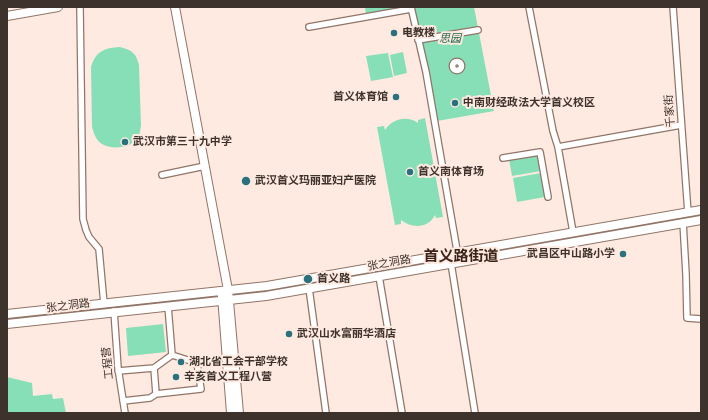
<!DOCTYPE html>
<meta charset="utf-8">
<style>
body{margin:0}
#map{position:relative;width:708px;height:420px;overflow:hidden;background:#feeae1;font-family:Lora,serif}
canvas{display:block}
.frame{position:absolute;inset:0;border:8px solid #3e322c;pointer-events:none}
</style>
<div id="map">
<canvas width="708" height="420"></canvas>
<div class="frame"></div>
</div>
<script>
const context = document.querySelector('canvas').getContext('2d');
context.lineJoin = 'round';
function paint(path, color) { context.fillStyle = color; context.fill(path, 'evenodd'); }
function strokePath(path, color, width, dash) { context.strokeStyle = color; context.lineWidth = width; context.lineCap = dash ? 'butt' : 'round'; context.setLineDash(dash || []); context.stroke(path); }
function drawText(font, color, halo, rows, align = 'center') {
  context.font = font + ' Lora,"Noto Sans SC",serif'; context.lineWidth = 4; context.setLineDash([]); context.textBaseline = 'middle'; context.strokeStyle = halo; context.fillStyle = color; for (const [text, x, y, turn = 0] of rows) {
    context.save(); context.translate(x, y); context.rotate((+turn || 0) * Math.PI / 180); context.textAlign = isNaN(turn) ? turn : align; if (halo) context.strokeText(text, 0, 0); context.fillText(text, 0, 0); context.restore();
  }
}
const green = new Path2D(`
 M365,7H409L366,15Z
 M414,7H474L494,111L437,121Z
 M120,47C132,50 136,53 139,65L141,126C140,130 140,134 138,138C131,148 112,150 102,144C96,140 94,134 92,127L91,67C96,51 104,48 120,47Z
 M403,52L407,73L394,76L390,55Z
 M388,53L393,77L371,81L366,56Z
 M425,118L443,217L436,218L435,215C429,228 412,229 401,220V224L395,225L377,127L384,126L385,130C392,119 407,115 418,123V120Z
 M538,154L541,171L512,176L509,159Z
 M541,173L545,197L517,202L513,178Z
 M163,324L166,352L128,356L126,328Z
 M7,377L32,383L33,396L52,394L53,399L63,398L66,413H7Z`);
const street = new Path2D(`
 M80,7L83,219L86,230L89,237L99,249L104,304
 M411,7L426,72L459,262
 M529,7L553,131L558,147L573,232
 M673,7L688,213
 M309,27L411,9
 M418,40L478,30
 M452.5 66a4.5 4.5 0 1 1 9 0a4.5 4.5 0 1 1-9 0Z
 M558,147L681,125
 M503,158L540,152L548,197
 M162,175L205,166
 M683,222L686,274L687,318L701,319
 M451,263L475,413
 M379,276L402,413
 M309,288L326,413
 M114,311L118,368L125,413
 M154,368L156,394
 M118,371L154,368L172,355
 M123,401L150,398L156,394L201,389L197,363L172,355L168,306`);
const secondary = new Path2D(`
 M175,7L228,290L239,413
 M7,16L58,7
 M222,296L231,413
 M7,314L267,286L701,210
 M7,324L266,296L701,220`);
const markers = [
 [394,33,4,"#2a717e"],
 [396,97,4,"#2a717e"],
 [455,103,4,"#2a717e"],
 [125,142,4,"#2a717e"],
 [410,172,4,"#2a717e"],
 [246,181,5,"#2a717e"],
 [623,254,4,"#2a717e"],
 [308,279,5,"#2a717e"],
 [289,334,4,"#2a717e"],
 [181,362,4,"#2a717e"],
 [176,377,4,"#2a717e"]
];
const poiNames = [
 ["电教楼",402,33],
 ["首义体育馆",388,97,"right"],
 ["中南财经政法大学首义校区",463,103],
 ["武汉市第三十九中学",133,142],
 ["首义南体育场",418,172],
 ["武汉首义玛丽亚妇产医院",255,181],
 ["武昌区中山路小学",615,254,"right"],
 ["首义路",317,279],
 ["武汉山水富丽华酒店",297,334],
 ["湖北省工会干部学校",189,362],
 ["辛亥首义工程八营",184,377]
];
const parkNames = [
 ["思园",450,39]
];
const streetNames = [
 ["千家街",670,111,-94],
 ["张之洞路",389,263,-10],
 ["张之洞路",68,306,-7],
 ["工程营",108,363,-96]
];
const districtNames = [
 ["首义路街道",461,257]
];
paint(green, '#86dfb6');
strokePath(street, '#927568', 8);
strokePath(secondary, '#927568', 10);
strokePath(street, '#fff', 5.5);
strokePath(secondary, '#fff', 8);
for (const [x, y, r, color] of markers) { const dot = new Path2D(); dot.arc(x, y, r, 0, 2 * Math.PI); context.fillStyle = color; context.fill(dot); strokePath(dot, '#feeae1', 1.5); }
drawText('bold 11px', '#3e322c', '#feeae1', poiNames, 'left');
drawText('italic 11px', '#1b6448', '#feeae1', parkNames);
drawText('11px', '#3e322c', '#feeae1', streetNames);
drawText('bold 15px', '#3b2319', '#feeae1', districtNames);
</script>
